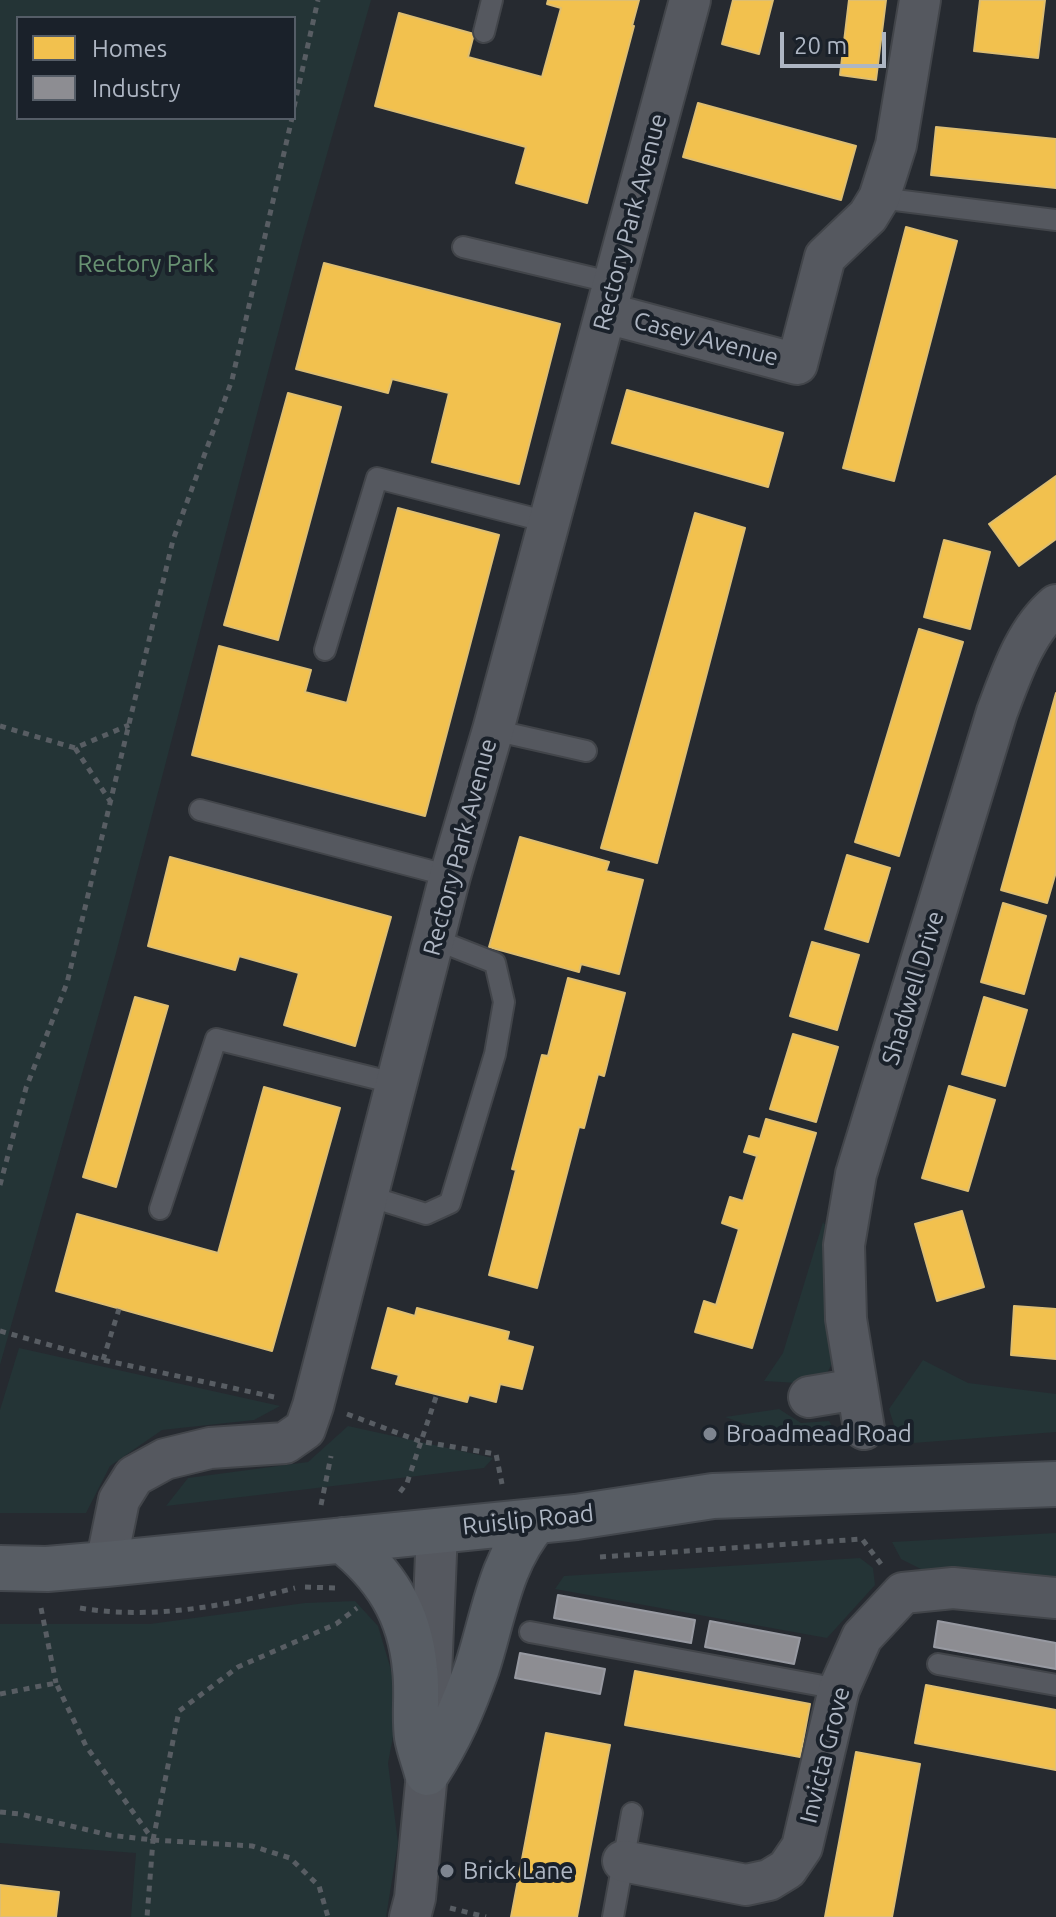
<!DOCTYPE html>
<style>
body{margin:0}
#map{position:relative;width:1056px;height:1917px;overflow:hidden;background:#262a30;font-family:Ubuntu,sans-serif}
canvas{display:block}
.legend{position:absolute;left:16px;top:16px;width:280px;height:104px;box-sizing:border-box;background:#1a212a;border:2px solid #555d67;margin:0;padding:10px 14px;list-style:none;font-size:24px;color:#aeb6c3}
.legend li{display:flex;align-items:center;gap:16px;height:40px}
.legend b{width:40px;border:2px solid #555d67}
.scale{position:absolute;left:780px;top:32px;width:106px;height:36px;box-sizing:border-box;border:4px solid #aeb6c3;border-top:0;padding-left:10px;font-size:24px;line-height:28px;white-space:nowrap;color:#aeb6c3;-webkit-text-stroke:6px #1a212a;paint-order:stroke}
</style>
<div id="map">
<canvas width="1056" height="1917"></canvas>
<ul class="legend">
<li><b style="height:22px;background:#f2c14e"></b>Homes</li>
<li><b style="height:22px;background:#8d8d92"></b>Industry</li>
</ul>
<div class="scale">20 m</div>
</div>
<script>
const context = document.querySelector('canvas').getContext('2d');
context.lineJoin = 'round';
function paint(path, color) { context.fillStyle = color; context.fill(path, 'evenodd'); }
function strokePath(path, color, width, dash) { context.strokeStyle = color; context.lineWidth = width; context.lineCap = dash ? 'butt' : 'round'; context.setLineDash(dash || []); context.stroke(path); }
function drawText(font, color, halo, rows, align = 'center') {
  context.font = font + ' Ubuntu,sans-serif'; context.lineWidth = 8; context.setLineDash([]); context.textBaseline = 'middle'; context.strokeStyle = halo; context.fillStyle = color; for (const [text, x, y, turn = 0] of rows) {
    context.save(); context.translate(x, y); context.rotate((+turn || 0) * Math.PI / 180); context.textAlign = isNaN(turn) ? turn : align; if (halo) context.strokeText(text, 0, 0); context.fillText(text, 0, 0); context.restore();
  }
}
const green = new Path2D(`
 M0,0H371L303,238L116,953L0,1365ZM18,18H294V118H18Z
 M823,1222L829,1230L836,1357L824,1378L797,1383L764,1381L783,1353Z
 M19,1348L280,1406L254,1420L162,1430L110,1466L86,1513H0V1410Z
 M923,1360L968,1383L1056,1394V1432L900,1444L889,1409Z
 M779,1409L801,1423L829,1421L844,1445L782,1437L725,1417Z
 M348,1426L493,1458L484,1468L166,1506L188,1478L308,1462Z
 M1056,1533V1581L925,1571L901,1559L892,1542Z
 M860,1558L873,1568L875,1585L827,1638L555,1589L564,1576Z
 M355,1601L378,1626L400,1700L388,1763L398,1843L386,1917H131L136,1853L0,1843V1624H150L305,1603Z`);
const homes = new Path2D(`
 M548,0H639L632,26H634L587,203L516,183L526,147L375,106L399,13L474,34L468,57L542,77L561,8L547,4Z
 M733,0H773L759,54L722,44Z
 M849,0H886L876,80L840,75Z
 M980,0H1045L1038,58L974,51Z
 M698,103L856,146L841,200L683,157Z
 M936,127L1056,139V188L931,175Z
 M906,227L957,241L894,481L843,468Z
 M324,263L560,324L519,484L432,462L449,393L392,379L388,393L296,369Z
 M627,390L783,433L768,487L612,443Z
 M288,393L341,407L278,640L224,625Z
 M1056,476V539L1019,566L989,524Z
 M398,508L499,535L425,816L192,755L219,646L311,670L305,692L347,703Z
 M695,513L745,528L657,863L601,848Z
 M944,540L990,552L970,629L924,617Z
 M919,629L963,642L899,856L855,842Z
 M1056,693V872L1047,903L1001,890Z
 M520,837L609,862L606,871L643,880L619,974L581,964L579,972L489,947Z
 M847,855L890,868L868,942L825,929Z
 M170,857L391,917L355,1046L284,1025L299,973L239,956L235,970L148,946Z
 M1003,903L1046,916L1024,994L981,982Z
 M812,942L859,955L837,1030L790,1016Z
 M568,978L625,993L604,1076L598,1074L584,1128L579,1127L537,1288L489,1275L516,1170L512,1169L542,1055L548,1056Z
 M135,997L168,1006L116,1187L83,1177Z
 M984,997L1027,1010L1005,1086L962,1074Z
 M793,1034L838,1047L816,1122L770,1109Z
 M949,1086L995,1100L968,1191L922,1178Z
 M264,1087L340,1108L272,1351L56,1291L77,1214L218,1253Z
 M766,1119L816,1133L752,1348L695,1332L704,1301L716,1305L739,1229L722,1223L730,1197L743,1201L757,1156L744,1152L749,1136L760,1139Z
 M962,1211L984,1287L937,1301L915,1224Z
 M1014,1306L1056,1309V1359L1011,1355Z
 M388,1308L415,1316L417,1308L509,1332L507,1340L533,1347L522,1389L500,1384L496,1402L469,1395L467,1402L396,1384L399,1375L372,1368Z
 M635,1671L810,1704L800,1757L625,1725Z
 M926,1685L1056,1710V1770L915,1743Z
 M546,1733L610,1745L577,1917H511Z
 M856,1752L920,1764L892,1917H825Z
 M0,1885L59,1892L56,1917H0Z`);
const industry = new Path2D(`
 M558,1595L695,1620L691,1643L554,1618Z
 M710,1621L800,1638L794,1664L705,1647Z
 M938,1621L1056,1643V1669L934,1647Z
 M520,1653L605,1669L600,1694L515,1678Z`);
const path = new Path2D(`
 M294,107L318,0
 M0,726L75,748L129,725
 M75,748L110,801
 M0,1185L26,1088L67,983L173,540L232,380L292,118
 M0,1331L103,1360L279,1398
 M103,1360L119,1309
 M347,1414L419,1441L496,1454L502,1484
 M400,1492L407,1483L437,1394
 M321,1505L331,1456
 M600,1557L862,1539L881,1564
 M305,1587L335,1588
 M41,1608L56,1683
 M80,1608C153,1620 225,1606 295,1588
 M0,1694L56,1683L86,1746L153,1840L147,1917
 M0,1812L20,1814L109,1835L153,1840L252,1846L290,1858L319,1886L328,1917
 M153,1840L179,1711L238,1667L336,1624L357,1608
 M450,1908L486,1917`);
const service = new Path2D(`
 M484,32L492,0
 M879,198L1056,220
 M463,247L614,283
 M325,650L377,478L548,522
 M493,730L586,751
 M200,810L450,876
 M368,1196L426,1214L450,1203L495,1054L504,1002L495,963L434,939
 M160,1209L216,1039L398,1084
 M530,1632L839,1689
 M938,1664L1056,1685
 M613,1917L632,1813`);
const minor = new Path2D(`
 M606,313L797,364L825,257L868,216L879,198L896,145L920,0
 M809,1397L857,1389
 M864,1429L846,1319L844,1245L856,1174L997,712C1011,675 1025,631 1056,605
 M106,1564L119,1500L134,1476L165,1459L210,1448L285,1443L305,1429L313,1406L450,876L493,730L690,0
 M623,1861L746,1885L769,1880L787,1869L802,1847L839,1689L862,1637L903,1593L953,1588L1056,1598
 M410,1917L415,1898L427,1773L437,1530`);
const secondary = new Path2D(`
 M342,1540C385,1574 410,1613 415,1669C418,1692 414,1715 417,1737C419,1749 424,1761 427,1773C450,1738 463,1707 477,1668C493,1619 500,1561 536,1521
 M0,1568L47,1569L106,1564L576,1517L713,1496L1056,1484`);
const markers = [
 [710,1434,8,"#7e8590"],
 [447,1871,8,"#7e8590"]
];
const streetNames = [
 ["Rectory Park Avenue",630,222,-75],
 ["Casey Avenue",706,339,15],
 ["Rectory Park Avenue",460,847,-75],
 ["Shadwell Drive",913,988,-73],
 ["Ruislip Road",528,1520,-6],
 ["Invicta Grove",825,1755,-76]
];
const parkNames = [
 ["Rectory Park",146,264]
];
const poiNames = [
 ["Broadmead Road",726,1434],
 ["Brick Lane",463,1871]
];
paint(green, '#243436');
paint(homes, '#f2c14e');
strokePath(homes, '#debe71', 2);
paint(industry, '#8d8d92');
strokePath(industry, '#9799a1', 2);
strokePath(service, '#42454a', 24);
strokePath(minor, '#42454a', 44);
strokePath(secondary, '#43474d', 48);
strokePath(path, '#585d63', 5, [6, 6]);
strokePath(service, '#55585f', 20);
strokePath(minor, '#55585f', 40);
strokePath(secondary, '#585d64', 44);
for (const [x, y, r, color] of markers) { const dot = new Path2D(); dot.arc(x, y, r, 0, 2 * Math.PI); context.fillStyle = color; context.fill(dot); strokePath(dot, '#1a212a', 3); }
drawText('24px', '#aeb6c3', '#1a212a', streetNames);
drawText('24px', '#689272', '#1a212a', parkNames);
drawText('24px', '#aeb6c3', '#1a212a', poiNames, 'left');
</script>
